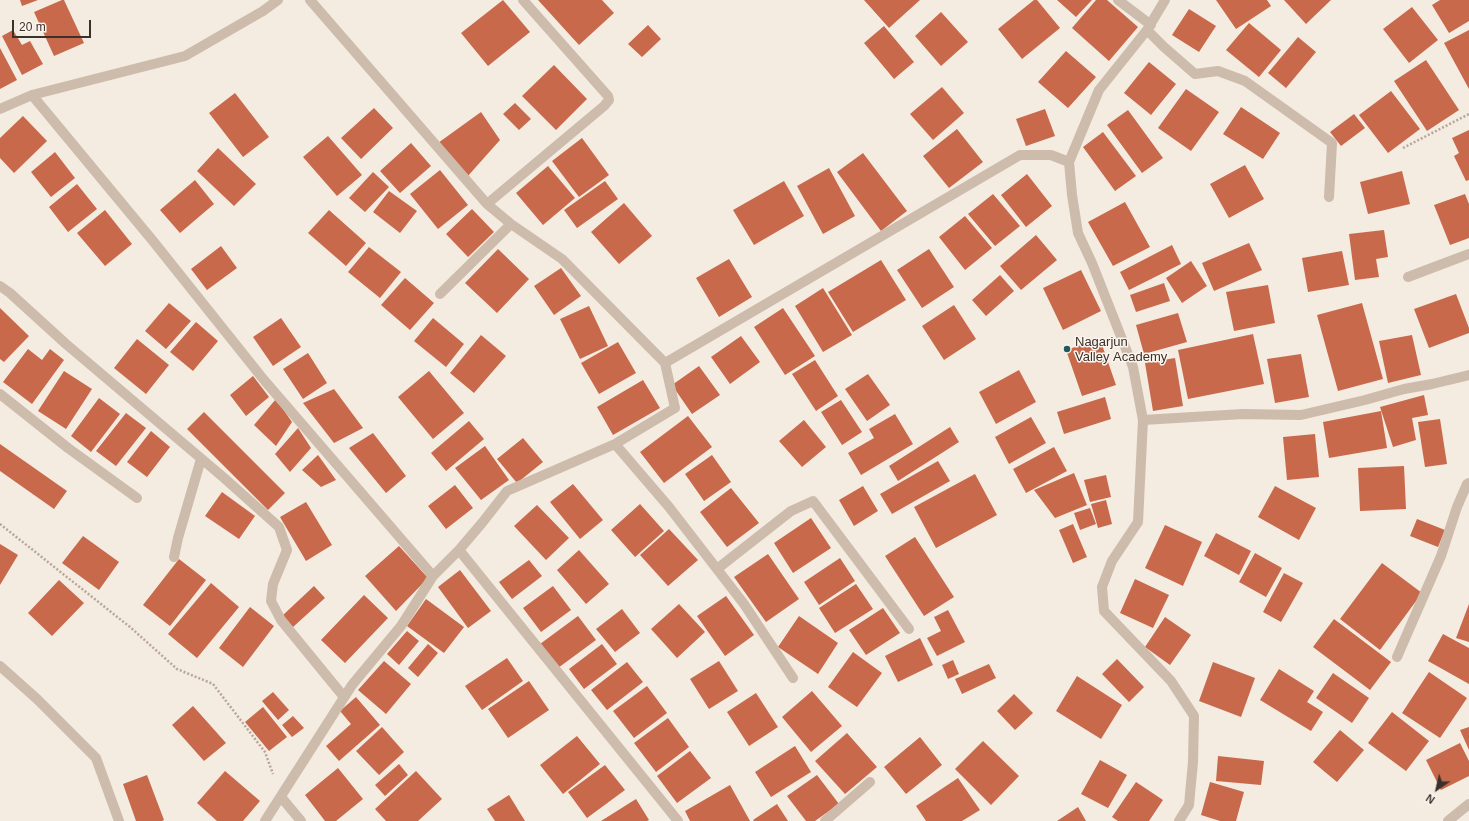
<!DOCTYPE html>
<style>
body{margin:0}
#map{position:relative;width:1469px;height:821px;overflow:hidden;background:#f4ebe1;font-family:Helvetica,sans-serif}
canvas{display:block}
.north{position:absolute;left:1417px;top:769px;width:40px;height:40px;-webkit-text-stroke:3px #fbf5ee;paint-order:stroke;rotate:214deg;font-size:11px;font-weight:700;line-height:16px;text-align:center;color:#3b302b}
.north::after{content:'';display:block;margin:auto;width:14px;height:18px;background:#3b302b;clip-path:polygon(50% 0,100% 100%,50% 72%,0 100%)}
.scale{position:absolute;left:12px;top:20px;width:79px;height:18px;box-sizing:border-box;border:2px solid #3b302b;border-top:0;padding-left:5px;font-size:12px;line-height:14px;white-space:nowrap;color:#3b302b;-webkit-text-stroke:3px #fbf5ee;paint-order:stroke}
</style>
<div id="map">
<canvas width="1469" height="821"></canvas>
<div class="north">N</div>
<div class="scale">20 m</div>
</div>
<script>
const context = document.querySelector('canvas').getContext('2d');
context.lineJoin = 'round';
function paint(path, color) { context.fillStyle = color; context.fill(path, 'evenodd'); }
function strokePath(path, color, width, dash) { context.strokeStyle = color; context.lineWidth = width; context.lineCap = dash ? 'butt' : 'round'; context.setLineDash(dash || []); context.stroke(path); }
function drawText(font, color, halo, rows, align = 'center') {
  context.font = font + ' Helvetica,sans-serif'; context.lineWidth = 3; context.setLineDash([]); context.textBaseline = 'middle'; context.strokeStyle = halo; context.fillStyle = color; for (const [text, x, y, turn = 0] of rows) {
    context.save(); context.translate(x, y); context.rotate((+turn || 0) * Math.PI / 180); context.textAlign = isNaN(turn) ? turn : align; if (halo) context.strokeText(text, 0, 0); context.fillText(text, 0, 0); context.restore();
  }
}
const building = new Path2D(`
 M20,0H38L22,6Z
 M62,0H64L84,43L54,56L34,12Z
 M503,0L530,32L488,66L461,33Z
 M538,0H602L614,13L579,45Z
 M864,0H920L889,28Z
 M1034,0H1037L1060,28L1022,59L998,29Z
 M1057,0H1092L1076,17Z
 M1096,0H1107L1138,27L1109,61L1072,28Z
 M1216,0H1267L1271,6L1236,29Z
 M1284,0H1331L1306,24Z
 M1440,0H1469V21L1449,33L1432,5Z
 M1412,7L1438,40L1409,63L1383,29Z
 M1189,9L1216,26L1199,52L1172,35Z
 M941,12L968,42L941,66L915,36Z
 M1249,23L1281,50L1259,77L1226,50Z
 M648,25L661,39L642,57L628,44Z
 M884,26L914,62L894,79L864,43Z
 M13,30L22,45L30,41L43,64L22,75L2,36Z
 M1469,30V89L1444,43Z
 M1298,37L1316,52L1286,88L1268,73Z
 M0,48L17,80L0,89Z
 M1066,51L1096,77L1068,108L1038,82Z
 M1426,60L1459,110L1427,131L1394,81Z
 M1149,62L1176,84L1151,115L1124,93Z
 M554,65L587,99L556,130L522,96Z
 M942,87L964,113L933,140L910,114Z
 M1186,89L1219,112L1191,151L1158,128Z
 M1391,91L1420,129L1388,153L1359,115Z
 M235,93L269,137L243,157L209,113Z
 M515,103L531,119L519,130L503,114Z
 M1241,107L1280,133L1263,159L1223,134Z
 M374,108L393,128L361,159L341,138Z
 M1045,109L1055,136L1026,146L1016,119Z
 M1128,110L1163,158L1142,173L1107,125Z
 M481,112L500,140L467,177L438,143Z
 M1354,114L1365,128L1341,146L1330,132Z
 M23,116L47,141L14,173L0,158V138Z
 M957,129L983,162L949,188L923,156Z
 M1469,130V180L1466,181L1454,156L1459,153L1452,138Z
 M1103,132L1136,176L1115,191L1083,147Z
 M328,136L362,175L337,196L303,157Z
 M582,138L609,175L579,197L552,161Z
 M411,143L431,166L400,193L380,171Z
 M218,148L256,184L234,206L197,171Z
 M55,152L75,178L51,197L31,172Z
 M863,153L907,211L881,231L837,172Z
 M1245,165L1264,199L1229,218L1210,184Z
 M548,166L575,198L543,225L516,193Z
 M829,168L855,216L823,234L797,186Z
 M440,170L468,205L438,229L410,194Z
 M1402,171L1410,204L1368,214L1360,182Z
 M373,172L389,187L365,212L349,198Z
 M1027,174L1052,206L1026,227L1001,195Z
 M195,180L214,204L180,233L160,210Z
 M605,181L618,199L577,228L564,210Z
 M784,181L804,216L754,245L733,210Z
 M77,184L97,209L68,232L49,207Z
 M389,191L417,211L400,233L373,212Z
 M993,194L1020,226L995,246L968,214Z
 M1465,194L1469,204V238L1450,245L1434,205Z
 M1125,202L1150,247L1113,266L1088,222Z
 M624,203L652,236L619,264L591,232Z
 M472,209L494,232L468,257L446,234Z
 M105,210L132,244L105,266L77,233Z
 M329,210L366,243L346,266L308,233Z
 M965,216L992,248L965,270L939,237Z
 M1384,230L1388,257L1376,259L1379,277L1355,280L1349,234Z
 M1036,235L1057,260L1021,290L1000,266Z
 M1249,243L1262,270L1214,291L1202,263Z
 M1172,245L1181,264L1129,290L1120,272Z
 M221,246L237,268L207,290L191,269Z
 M369,247L401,272L380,298L348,272Z
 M498,249L529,279L497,313L465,283Z
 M929,249L954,287L922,308L897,270Z
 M1342,251L1349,285L1308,292L1302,258Z
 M729,259L752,297L719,317L696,278Z
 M881,260L906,300L853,332L828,292Z
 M1191,261L1207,286L1182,303L1166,278Z
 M561,268L581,296L554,315L534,286Z
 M1081,270L1101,311L1063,330L1043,288Z
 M1000,275L1014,291L986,316L972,300Z
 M405,278L434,303L410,330L381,305Z
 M1164,283L1170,301L1136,312L1130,295Z
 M1268,285L1275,323L1234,331L1226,292Z
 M823,288L852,335L823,352L795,306Z
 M1456,294L1469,328V333L1429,348L1414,309Z
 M169,303L191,321L166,349L145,331Z
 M1362,303L1383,379L1338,391L1317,315Z
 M954,305L976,339L944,360L922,326Z
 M589,306L608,346L580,359L560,319Z
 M0,308L29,336L4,362L0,359Z
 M783,308L815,356L785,375L754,327Z
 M1178,313L1187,342L1144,354L1136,325Z
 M281,318L301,347L273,366L253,337Z
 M433,318L464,344L446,367L414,341Z
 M196,322L218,341L193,371L170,352Z
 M1253,334L1264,384L1188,399L1178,350Z
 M481,335L506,356L474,393L450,373Z
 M1412,335L1421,375L1388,383L1379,341Z
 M741,336L760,362L730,384L711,357Z
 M137,339L169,365L146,394L114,368Z
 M1100,339L1116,385L1082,396L1066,350Z
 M618,342L636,373L599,394L581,363Z
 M28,349L42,360L50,349L64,360L32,404L3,382Z
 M308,353L327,383L303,399L283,369Z
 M1301,354L1309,397L1275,403L1267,359Z
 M1175,358L1183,406L1153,411L1145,363Z
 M815,360L838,396L816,411L792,374Z
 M699,366L720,395L692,414L672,385Z
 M1019,370L1036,402L996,424L979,392Z
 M64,371L92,389L66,429L38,411Z
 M429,371L464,413L433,439L398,397Z
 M868,374L890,405L867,421L845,389Z
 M253,376L269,397L246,416L230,395Z
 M643,380L660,408L613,435L597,407Z
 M334,389L363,428L334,443L303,403Z
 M1424,395L1428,415L1412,418L1416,440L1393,447L1380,407Z
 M1105,397L1111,419L1064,434L1057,412Z
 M99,398L120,414L91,452L71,436Z
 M276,399L292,422L276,446L254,425Z
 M841,400L862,432L842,445L821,412Z
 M1381,411L1387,448L1329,458L1323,422Z
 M204,412L285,493L268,510L187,429Z
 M126,413L146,428L116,466L96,451Z
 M895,414L913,444L861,475L848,453L874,438L869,429Z
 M688,416L712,447L664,483L640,452Z
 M1031,417L1046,443L1009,464L995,437Z
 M1440,419L1447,464L1425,467L1418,422Z
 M804,420L826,447L802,467L779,441Z
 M469,421L484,439L446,471L431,453Z
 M950,427L959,442L898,481L889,466Z
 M298,428L311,448L290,472L275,454Z
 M151,431L170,447L147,477L127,462Z
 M373,433L406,476L386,493L349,448Z
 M1315,434L1319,477L1287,480L1283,437Z
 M523,438L543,462L517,483L497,459Z
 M0,444L67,491L54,509L0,471Z
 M485,446L509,480L481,500L455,468Z
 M1054,447L1067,471L1026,493L1013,469Z
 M318,455L336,480L321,487L302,470Z
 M712,455L731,482L704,501L685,474Z
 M938,461L950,481L892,514L880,494Z
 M1404,466L1406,509L1360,511L1358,468Z
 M1074,473L1087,505L1055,518L1034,490Z
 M975,474L997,515L936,548L914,507Z
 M1106,475L1111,497L1090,502L1084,480Z
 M573,484L603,520L580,539L550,502Z
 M455,485L473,508L446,529L428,506Z
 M863,486L878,511L854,526L839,500Z
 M1275,486L1316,508L1299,540L1258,517Z
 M731,488L759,523L727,547L700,512Z
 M222,492L255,516L239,539L205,516Z
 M1106,500L1112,524L1098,528L1091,504Z
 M306,502L332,545L306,561L280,517Z
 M640,504L664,531L635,557L611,530Z
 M537,505L569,538L546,560L514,526Z
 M1090,508L1096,524L1080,530L1074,513Z
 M811,518L831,548L793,573L774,543Z
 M1417,519L1445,530L1438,547L1410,536Z
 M1073,524L1087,557L1073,563L1059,530Z
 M1165,525L1202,542L1183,586L1145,568Z
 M669,529L698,560L668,586L640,555Z
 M1216,533L1251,551L1239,575L1204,556Z
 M83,536L119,562L99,590L62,563Z
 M915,537L954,597L924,616L885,556Z
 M0,544L18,555L0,585Z
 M399,546L428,578L396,611L365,576Z
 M579,550L609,584L586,604L557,570Z
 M1255,553L1282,568L1266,597L1239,582Z
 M768,554L799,599L766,622L734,577Z
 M840,558L855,581L819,605L804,582Z
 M179,559L206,580L170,626L143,605Z
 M529,560L542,576L512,599L499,582Z
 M1382,563L1422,593L1380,650L1340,619Z
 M460,570L491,611L468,628L438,587Z
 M1284,573L1303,583L1281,622L1263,612Z
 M1135,579L1169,595L1153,628L1120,613Z
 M59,580L84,603L52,636L28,613Z
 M211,583L239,607L197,658L168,634Z
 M856,584L873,609L835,633L819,608Z
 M314,586L325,598L293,627L282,616Z
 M553,586L571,610L541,632L523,608Z
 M364,595L388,618L345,663L321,640Z
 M726,596L754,635L725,656L697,616Z
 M426,599L464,627L444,653L407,626Z
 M679,604L705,632L677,658L651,629Z
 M1469,604V642L1456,638Z
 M250,607L274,626L243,667L219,648Z
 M883,608L900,633L866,655L849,630Z
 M622,609L640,633L615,652L596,629Z
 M948,610L965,642L937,656L927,638L941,631L934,617Z
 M578,616L596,640L558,668L540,644Z
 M799,616L838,643L818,674L778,647Z
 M1165,617L1191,635L1170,665L1145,647Z
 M1334,619L1391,662L1370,690L1313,647Z
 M407,631L419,641L399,665L387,654Z
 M1443,634L1469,648V684L1428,661Z
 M920,638L933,665L898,682L885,656Z
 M428,644L438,653L418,677L408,668Z
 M602,644L617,664L584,689L569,669Z
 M853,652L882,673L857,707L828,687Z
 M507,658L523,681L482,710L465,686Z
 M1117,659L1144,687L1129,702L1102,674Z
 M953,660L959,674L948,679L942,665Z
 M384,661L411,684L386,714L358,690Z
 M719,661L738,691L709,709L690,679Z
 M627,662L643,682L607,710L591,690Z
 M1213,662L1255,678L1241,717L1199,701Z
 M989,664L996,678L962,694L955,679Z
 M1279,669L1314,691L1307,702L1323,712L1311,731L1260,700Z
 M1429,672L1467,698L1440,738L1402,713Z
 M1333,673L1369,698L1352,723L1316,698Z
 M1077,676L1122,705L1101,739L1056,711Z
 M529,681L549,710L508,738L488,709Z
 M647,686L667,713L634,738L613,711Z
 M812,691L842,726L811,752L782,717Z
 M273,692L289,710L278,720L262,701Z
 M756,693L778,727L749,746L727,712Z
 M1014,694L1033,713L1015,730L997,711Z
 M356,697L380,725L339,761L326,746L351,724L340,711Z
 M193,706L226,743L204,761L172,725Z
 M263,707L287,737L269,751L245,722Z
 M1392,712L1429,741L1406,771L1368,743Z
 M293,716L304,728L292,737L282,725Z
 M668,718L689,747L656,772L634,743Z
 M382,727L404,752L379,775L356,751Z
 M1469,727V750L1460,730Z
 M1340,730L1364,750L1337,782L1313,762Z
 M847,733L877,767L845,794L815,761Z
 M577,736L600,764L563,794L540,765Z
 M920,737L942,765L906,794L884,767Z
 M983,741L1019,776L991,805L955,769Z
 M1460,743L1469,761V776L1441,790L1426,760Z
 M795,746L811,772L771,797L755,772Z
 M690,751L711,778L677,803L657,776Z
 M1218,756L1264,761L1261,785L1216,781Z
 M1100,760L1127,775L1108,808L1081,794Z
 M399,764L408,775L385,796L375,785Z
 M605,765L625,790L587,818L568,792Z
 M338,768L363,799L336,821H325L305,795Z
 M225,771L260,801L243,821H217L197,803Z
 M416,771L442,799L418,821H386L375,809Z
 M147,775L164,820L162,821H136L123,784Z
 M817,775L839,804L815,821H806L787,796Z
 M958,778L980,810L962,821H926L916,806Z
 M1136,782L1163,800L1149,821H1118L1112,817Z
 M1210,782L1244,792L1236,821H1220L1201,815Z
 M730,785L750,821H690L685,811Z
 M509,795L525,821H495L487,809Z
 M636,799L649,820L647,821H601Z
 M777,804L788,821H754L753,820Z
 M1078,807L1086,821H1057Z`);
const path = new Path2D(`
 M1403,148L1469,114
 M0,524L130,627L177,669L213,684L265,752L273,774`);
const street = new Path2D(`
 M1118,0L1151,25
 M1165,0L1147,30L1099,90L1069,162L1072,195L1078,233L1092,263L1133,367L1143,420L1138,522L1112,561L1102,587L1104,611L1171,681L1194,716L1193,762L1189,805L1179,821
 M1147,30L1164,47L1195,74L1218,71L1245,81L1332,143L1329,197
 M32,95L153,241L264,380L433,576
 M0,109L32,95L185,56L263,11L278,0
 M487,204L604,106L609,100L608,96L523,0
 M1408,277L1469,254
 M0,286L10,293L66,344L223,477L279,527L287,550L273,584L271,601L281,620L344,697
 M440,294L511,224
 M665,363L1020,155H1051L1069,162
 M0,394L68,448L137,498
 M1143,420L1243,414L1301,415L1365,400L1404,389L1432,384L1469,375
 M615,444L669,507L744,604L793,678
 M459,550L678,821
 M174,557L178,538L201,459
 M717,569L791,511L813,501L909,629
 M1397,657L1441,556L1457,507L1467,484L1469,483
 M0,666L37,699L96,758L119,821
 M281,797L301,821
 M265,821L352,685L401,626L433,576L459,550L482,523L507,491L615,444L675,408L665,363L562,259L511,224L487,204L310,0
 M825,821L870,782
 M1448,821L1469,804`);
const markers = [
 [1067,349,4,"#1f5a5e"]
];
const poiNames = [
 ["Nagarjun",1075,342],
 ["Valley Academy",1075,357]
];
paint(building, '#c8694b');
strokePath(path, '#b9a596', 2.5, [2, 2]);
strokePath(street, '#cdbbac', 10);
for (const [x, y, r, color] of markers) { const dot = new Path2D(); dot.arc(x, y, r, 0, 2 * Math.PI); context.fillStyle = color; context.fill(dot); strokePath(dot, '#fbf5ee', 1.5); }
drawText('13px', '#3b302b', '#fbf5ee', poiNames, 'left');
</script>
